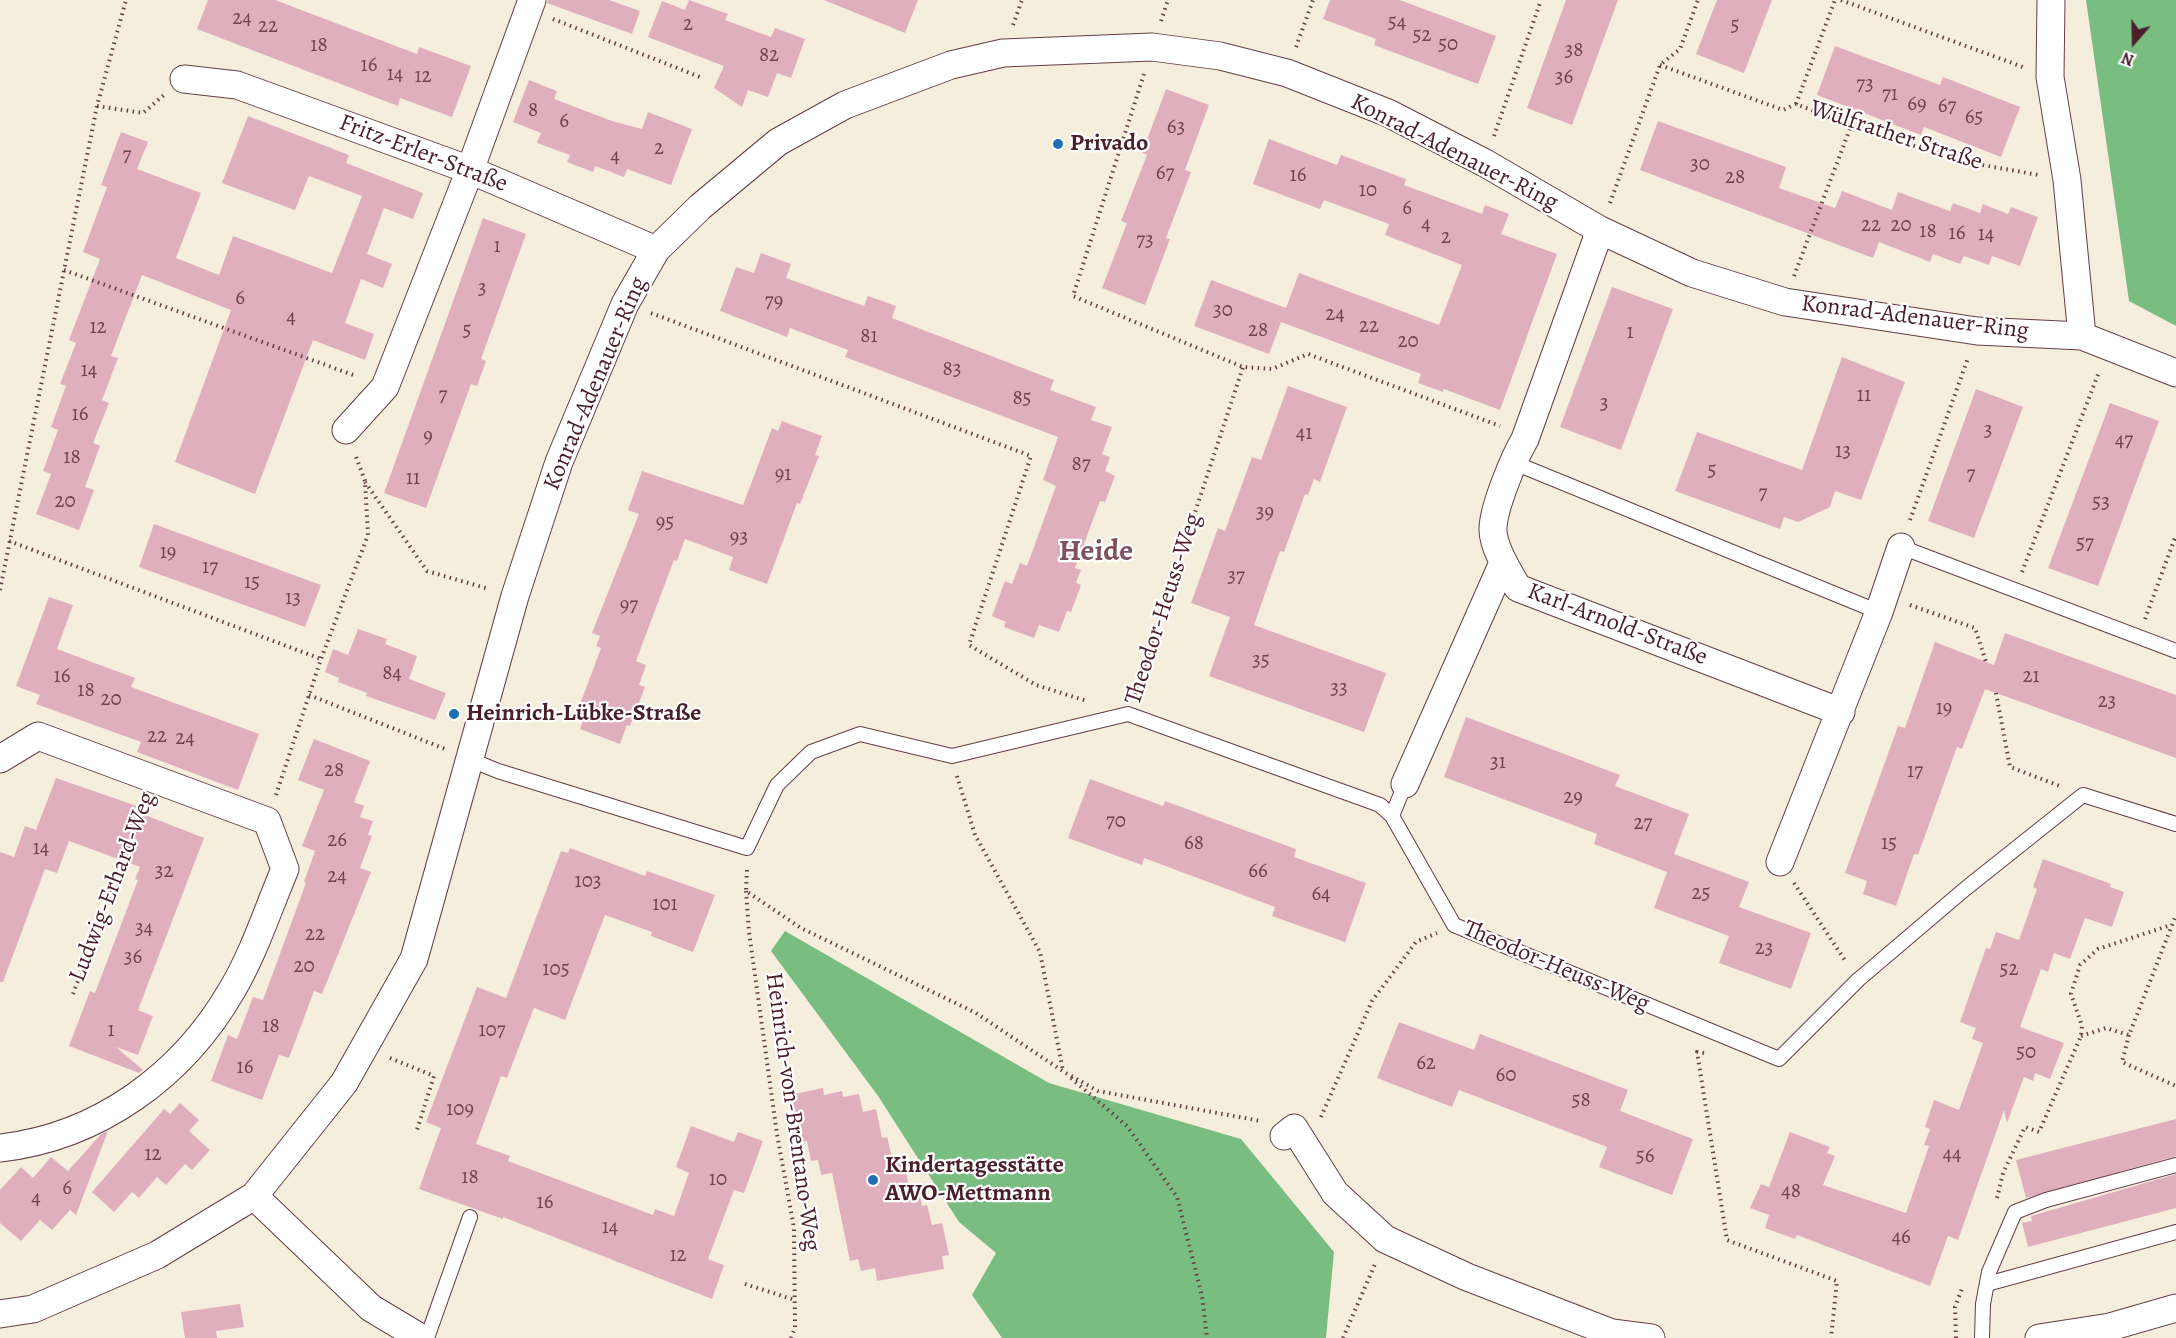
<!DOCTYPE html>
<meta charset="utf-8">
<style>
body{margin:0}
#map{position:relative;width:2176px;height:1338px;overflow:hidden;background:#f6eedd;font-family:Alegreya,serif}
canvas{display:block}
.north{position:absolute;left:2104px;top:12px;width:60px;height:60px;-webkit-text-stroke:4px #fff;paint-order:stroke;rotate:200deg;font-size:16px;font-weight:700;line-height:24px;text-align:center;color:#4a1f2b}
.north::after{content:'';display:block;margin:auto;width:21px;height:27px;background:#4a1f2b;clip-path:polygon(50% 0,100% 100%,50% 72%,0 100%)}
</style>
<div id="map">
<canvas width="2176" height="1338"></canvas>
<div class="north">N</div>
</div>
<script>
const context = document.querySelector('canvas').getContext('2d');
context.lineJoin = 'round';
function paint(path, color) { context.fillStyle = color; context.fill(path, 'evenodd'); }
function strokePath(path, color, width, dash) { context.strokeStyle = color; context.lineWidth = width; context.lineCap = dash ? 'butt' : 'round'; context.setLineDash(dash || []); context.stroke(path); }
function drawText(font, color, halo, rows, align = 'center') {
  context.font = font + ' Alegreya,serif'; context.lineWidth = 4.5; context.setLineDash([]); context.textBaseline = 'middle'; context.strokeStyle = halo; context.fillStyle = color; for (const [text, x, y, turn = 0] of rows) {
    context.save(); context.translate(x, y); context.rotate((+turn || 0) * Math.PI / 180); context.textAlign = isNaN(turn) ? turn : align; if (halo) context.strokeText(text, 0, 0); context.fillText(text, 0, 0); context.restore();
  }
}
const forest = new Path2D(`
 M2086,0H2176V326L2129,301Z
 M785,931L1049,1083L1241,1139L1334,1252L1326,1338H1002L972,1295L996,1253L959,1222L878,1096L771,951Z`);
const building = new Path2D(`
 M208,0H275L417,54L419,47L471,66L452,117L400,98L398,106L197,29Z
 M548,0H609L640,11L632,34L547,3Z
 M689,0L728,14L725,20L771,37L775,28L805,39L791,78L777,73L768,97L748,90L742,107L714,88L724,66L648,37L662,1L685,10Z
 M824,0H918L905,33Z
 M1330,0H1400L1496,36L1478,84L1374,45L1376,39L1323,19Z
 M1566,0H1618L1572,125L1527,108Z
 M1717,0H1772L1744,73L1696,54Z
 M1835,46L1940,85L1943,77L2020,107L2001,157L1924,127L1921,135L1817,95Z
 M529,80L557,91L554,99L612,121L642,129L648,112L692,129L671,185L627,169L624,177L595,166L593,172L567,162L570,155L537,143L541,133L513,122Z
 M1166,89L1209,105L1185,170L1191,172L1166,238L1170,239L1145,305L1102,288L1127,223L1121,221L1147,155L1142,153Z
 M248,116L349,155L346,163L423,193L413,219L384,208L367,254L392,264L383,288L361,279L345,323L374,334L365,360L313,340L255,494L175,462L231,310L142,275L111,356L118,358L102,400L109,403L93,443L100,446L85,487L94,490L79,530L36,514L51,474L43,471L58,430L51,427L66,386L60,384L76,343L69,340L100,259L83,252L107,187L101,185L121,132L148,142L137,169L201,193L176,258L219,275L233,236L332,273L362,196L309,176L295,210L222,183Z
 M1658,121L1786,167L1779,188L1835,208L1842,191L1892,210L1898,192L1950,211L1953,203L1980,213L1983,204L2008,214L2011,207L2038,217L2020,266L1992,256L1989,265L1964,256L1960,264L1933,254L1930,262L1879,242L1873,258L1640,170Z
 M1269,139L1337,165L1341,155L1406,179L1404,185L1482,214L1485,205L1509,214L1501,234L1557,254L1500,410L1444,389L1443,392L1418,383L1421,374L1281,322L1269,354L1194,326L1211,280L1286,308L1299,273L1439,325L1462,265L1385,235L1389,224L1324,200L1320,209L1253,184Z
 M483,218L526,234L481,359L486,361L477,386L471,384L426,508L384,493Z
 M761,253L791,264L786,278L864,306L868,296L896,306L892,318L1054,380L1050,390L1096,407L1091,420L1112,427L1102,454L1110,457L1105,471L1115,476L1105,502L1100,501L1075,568L1081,570L1076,583L1081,585L1071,612L1067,611L1059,632L1039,625L1034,638L1004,627L1006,622L992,616L1005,581L1012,584L1020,563L1027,566L1056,486L1043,480L1058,437L845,357L848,350L790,328L787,337L720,311L736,267L754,273Z
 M1612,287L1673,309L1621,450L1560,427Z
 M1842,357L1905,382L1861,500L1835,491L1830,507L1798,522L1784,517L1780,529L1675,491L1697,432L1802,470Z
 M1288,386L1347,407L1320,482L1314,479L1308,495L1305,494L1284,552L1280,551L1254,625L1386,673L1364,732L1209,676L1230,617L1191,603L1218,528L1225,531L1252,457L1261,460Z
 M1976,389L2023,407L1974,538L1928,521Z
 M2110,403L2159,421L2098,586L2048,568Z
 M782,421L822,436L815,455L819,456L800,504L797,503L767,584L729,570L733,557L685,539L677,561L674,560L636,661L646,665L639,685L645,687L630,726L627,725L620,744L580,729L584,718L576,715L601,648L596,646L600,636L592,633L639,514L628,510L642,471L743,505L772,428L778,431Z
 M154,524L321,585L305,627L139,567Z
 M49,597L73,605L57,649L135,678L131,687L259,734L238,790L137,752L141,742L36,704L40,695L16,686Z
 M358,629L387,639L385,644L417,656L409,679L446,693L435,720L366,696L367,693L338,682L339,678L325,672L333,649L348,655Z
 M2005,633L2176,695V758L1985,689L1962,749L1957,747L1918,855L1914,854L1896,906L1863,894L1867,881L1845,873L1898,726L1905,728L1935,642L1994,665Z
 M1466,717L1620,775L1615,786L1689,814L1674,854L1749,882L1739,907L1811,933L1791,989L1719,963L1729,936L1654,908L1667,872L1594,844L1597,834L1444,777Z
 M314,739L370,761L354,802L364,806L360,817L373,821L368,835L372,836L360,868L371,872L322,994L314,991L289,1058L279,1055L262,1100L211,1081L228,1035L237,1039L253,997L263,1000L306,883L304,882L315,851L302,846L324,790L298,780Z
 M56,778L137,806L135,811L204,838L138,1010L153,1016L138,1055L116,1047L143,1070L139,1073L69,1046L90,991L95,993L138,880L135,879L140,867L69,841L57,873L45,869L3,982H0V852L14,857L25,826L36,830Z
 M1090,779L1163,806L1165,801L1296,849L1294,857L1366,883L1345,942L1272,916L1275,907L1144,858L1142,865L1068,838Z
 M570,848L645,876L647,871L715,895L693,952L651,936L652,932L605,915L565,1020L534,1008L507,1078L501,1076L476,1144L510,1156L508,1161L653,1215L655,1209L674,1216L689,1173L676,1167L691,1126L734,1142L738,1132L763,1141L744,1193L734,1190L708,1259L724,1265L712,1299L503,1217V1219L419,1189L441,1128L426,1122L477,987L506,998L561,851L568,853Z
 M2043,859L2111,884L2110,887L2124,892L2112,927L2085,918L2070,959L2054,953L2048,972L2041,969L2020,1027L2064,1043L2050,1079L2035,1073L2033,1081L2024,1077L2007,1123L2004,1110L1958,1240L1948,1236L1930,1286L1797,1235L1795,1239L1765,1228L1769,1215L1750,1208L1761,1184L1769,1187L1790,1132L1830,1147L1827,1153L1835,1156L1823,1185L1906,1213L1929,1146L1924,1145L1930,1129L1925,1127L1934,1100L1959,1110L1983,1043L1972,1039L1976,1028L1960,1022L1986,948L1990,949L1996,932L2019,940L2037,889L2033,887Z
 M1399,1022L1474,1050L1480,1034L1628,1090L1620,1111L1693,1139L1672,1195L1599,1167L1607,1147L1459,1090L1452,1107L1377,1078Z
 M823,1088L824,1095L842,1091L843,1097L859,1094L863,1112L876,1109L882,1138L887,1137L892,1158L903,1156L909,1187L918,1186L922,1206L927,1205L932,1225L942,1223L949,1255L942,1256L944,1269L877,1281L875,1268L861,1271L858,1259L850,1261L832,1173L821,1175L818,1160L811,1161L807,1141L800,1142L790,1095Z
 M180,1103L199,1120L189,1131L210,1150L192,1170L185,1164L166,1185L157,1177L139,1198L132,1192L114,1212L92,1192L164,1109L170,1114Z
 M2176,1119V1156L2026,1198L2016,1160Z
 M108,1131L76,1215L70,1210L52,1230L40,1220L21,1241L0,1223V1190L21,1167L33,1178L51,1157L68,1171L101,1134Z
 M2176,1174V1208L2028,1247L2022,1223L2032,1221L2031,1216Z
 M240,1304L244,1327L216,1331L217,1338H185L181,1312Z`);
const path = new Path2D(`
 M1841,0L2023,67
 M553,19L700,77
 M1161,21L1168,0
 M1013,25L1022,0
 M1296,47L1313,0
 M1660,65L1783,110L1796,104L1851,126L1965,162L2039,175
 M1144,74L1073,296L1243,367L1272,369L1308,354L1500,426
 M1796,104L1835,0
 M97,106L143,113L164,95
 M1494,136L1541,0
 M1610,203L1660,65L1680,49L1698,0
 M64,270L356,376
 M1794,276L1851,126
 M651,313L1031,456L969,645L1036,685L1087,701
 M365,482L427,571L489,589
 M1910,520L1968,358
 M9,541L321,659
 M2022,572L2099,372
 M0,590L97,106L126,0
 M1910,605L1975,628L1986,662
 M2145,619L2176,535
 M1996,693L2010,767L2060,786
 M1135,694L1243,367
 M309,695L445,749
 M957,776L975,835L1040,952L1063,1071
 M276,795L321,659L368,535L365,481L355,454
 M747,870L746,891L801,928L976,1013L1064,1072L1098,1091L1261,1121
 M1794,883L1846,962
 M746,891L749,932L777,1134L794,1228L795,1328L791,1338
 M73,994L145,803
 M2129,1035L2122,1062L2176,1086
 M2081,1036L2106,1028L2129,1035L2176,915
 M1704,1053L1697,1052L1727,1240L1837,1281L1831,1338
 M390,1058L434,1076L416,1133
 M1071,1078L1127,1126L1177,1197L1202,1296L1207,1338
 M1321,1117L1372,1001L1416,942L1437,933
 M1997,1198L2003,1173L2025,1127L2039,1132L2081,1036L2082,1026L2071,994L2080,965L2098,949L2171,925
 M745,1284L795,1300
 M1343,1338L1375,1264
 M1956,1338L1955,1307L1963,1286`);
const lane = new Path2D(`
 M1512,462L1879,612
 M1901,547L2176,651
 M471,760L498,771L747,848L777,785L811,752L860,734L952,756L1128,714L1380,805L1392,816L1454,925L1779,1059L1858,980L1965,889L2083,795L2176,824
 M1392,816L1405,784
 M1987,1284L2176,1232
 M427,1338L470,1217
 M1982,1338L1983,1304L1989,1272L2015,1212L2046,1200L2176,1165`);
const street = new Path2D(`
 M2051,0L2050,77L2067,180L2082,336
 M184,79L237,85L470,170L656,250
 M1600,230L1525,439C1514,458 1494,506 1493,528C1492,546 1509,573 1518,588L1841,712
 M346,430L385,387L470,170L532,0
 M0,759L38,736L267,821L285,869C268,909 254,953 232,990C183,1075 99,1137 0,1148
 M1405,784L1503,563
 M1780,862L1879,612L1901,547
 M1284,1136L1294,1128L1335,1193L1385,1239L1467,1277L1612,1333L1651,1338
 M254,1196L371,1308L421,1338
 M0,1314L33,1309L157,1255L254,1196L344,1083L414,959L515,596L559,462L625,304L656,250L700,207L778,142L845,105L951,65L1003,53L1152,47L1220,56L1287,73L1388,113L1485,163L1600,230L1692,273L1785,302L1977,331L2082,336L2176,373
 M2039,1338L2110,1327L2176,1308`);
const markers = [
 [1058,144,6,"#1f6fb2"],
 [454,714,6,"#1f6fb2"],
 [873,1180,6,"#1f6fb2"]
];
const numberNames = [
 ["24",242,19],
 ["54",1397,23],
 ["2",688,25],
 ["5",1735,26],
 ["22",268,27],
 ["52",1422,36],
 ["50",1448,45],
 ["18",319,46],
 ["38",1574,51],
 ["82",769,56],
 ["16",369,66],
 ["14",395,75],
 ["12",423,77],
 ["36",1564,78],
 ["73",1865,85],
 ["71",1890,95],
 ["69",1917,105],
 ["67",1947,107],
 ["8",533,111],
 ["65",1974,118],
 ["6",564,122],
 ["63",1176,128],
 ["2",659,149],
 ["7",127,156],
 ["4",615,157],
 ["30",1700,165],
 ["67",1165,174],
 ["16",1298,176],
 ["28",1735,178],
 ["10",1368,191],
 ["6",1407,209],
 ["4",1426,225],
 ["22",1871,226],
 ["20",1901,226],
 ["18",1928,232],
 ["16",1957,234],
 ["14",1986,235],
 ["2",1446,238],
 ["73",1145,241],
 ["1",497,247],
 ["3",482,289],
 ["6",240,299],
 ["79",774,302],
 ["30",1223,311],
 ["24",1335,315],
 ["4",291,318],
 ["22",1369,327],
 ["12",98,328],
 ["5",467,331],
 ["28",1258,331],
 ["1",1630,333],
 ["81",869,337],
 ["20",1408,342],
 ["83",952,370],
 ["14",89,371],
 ["7",443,396],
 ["11",1864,396],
 ["85",1022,399],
 ["3",1604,404],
 ["16",80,415],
 ["3",1988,431],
 ["41",1304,434],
 ["9",428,437],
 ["47",2124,441],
 ["13",1843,452],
 ["18",72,458],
 ["87",1081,465],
 ["5",1712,471],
 ["91",783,475],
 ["7",1971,475],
 ["11",413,479],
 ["7",1763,494],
 ["20",65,502],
 ["53",2101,503],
 ["39",1265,513],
 ["95",665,523],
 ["93",739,538],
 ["57",2085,544],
 ["19",168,553],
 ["17",210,568],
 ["37",1236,577],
 ["15",252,583],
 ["13",293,599],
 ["97",629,606],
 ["35",1261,661],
 ["84",392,674],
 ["16",62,677],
 ["21",2031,677],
 ["33",1339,689],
 ["18",86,691],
 ["20",111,700],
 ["23",2107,702],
 ["19",1944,709],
 ["22",157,737],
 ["24",185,739],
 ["31",1498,763],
 ["28",334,771],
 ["17",1915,772],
 ["29",1573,798],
 ["70",1116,822],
 ["27",1643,824],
 ["26",337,841],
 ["68",1194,844],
 ["15",1889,844],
 ["14",41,849],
 ["32",164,872],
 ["66",1258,872],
 ["24",337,877],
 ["103",588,882],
 ["25",1701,894],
 ["64",1321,895],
 ["101",665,905],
 ["34",144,929],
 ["22",315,935],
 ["23",1764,949],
 ["36",133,958],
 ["20",304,967],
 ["105",556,970],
 ["52",2009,970],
 ["18",271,1027],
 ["1",111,1031],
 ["107",492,1031],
 ["50",2026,1053],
 ["62",1426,1064],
 ["16",245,1068],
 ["60",1506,1076],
 ["58",1581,1101],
 ["109",460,1110],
 ["12",153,1155],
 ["44",1952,1155],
 ["56",1645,1157],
 ["18",470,1178],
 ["10",718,1180],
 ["6",67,1189],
 ["48",1791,1192],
 ["4",36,1199],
 ["16",545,1203],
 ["14",610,1228],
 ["46",1901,1238],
 ["12",678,1256]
];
const streetNames = [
 ["Wülfrather Straße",1896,136,18],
 ["Konrad-Adenauer-Ring",1454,153,27],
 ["Fritz-Erler-Straße",423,154,21],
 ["Konrad-Adenauer-Ring",1915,318,7],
 ["Konrad-Adenauer-Ring",596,384,-67],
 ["Theodor-Heuss-Weg",1164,609,-72],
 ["Karl-Arnold-Straße",1617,625,21],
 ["Ludwig-Erhard-Weg",113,887,-69],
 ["Theodor-Heuss-Weg",1556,967,23],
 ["Heinrich-von-Brentano-Weg",792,1112,82]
];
const poiNames = [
 ["Privado",1070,144],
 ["Heinrich-Lübke-Straße",466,714],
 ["Kindertagesstätte",885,1166],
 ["AWO-Mettmann",885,1194]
];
const districtNames = [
 ["Heide",1096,553]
];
paint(forest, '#79bd80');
paint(building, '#e0afbe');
strokePath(lane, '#643e46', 16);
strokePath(street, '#643e46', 29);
strokePath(path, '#643e46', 4, [1.5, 4.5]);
strokePath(lane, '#fff', 14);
strokePath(street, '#fff', 27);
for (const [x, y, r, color] of markers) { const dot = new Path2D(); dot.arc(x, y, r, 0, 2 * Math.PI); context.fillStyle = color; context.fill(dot); strokePath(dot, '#fff', 2); }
drawText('21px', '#704350', null, numberNames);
drawText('24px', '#4a1f2b', '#fff', streetNames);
drawText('bold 24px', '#4a1f2b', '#fff', poiNames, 'left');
drawText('bold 30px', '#7e515e', '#fff', districtNames);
</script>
